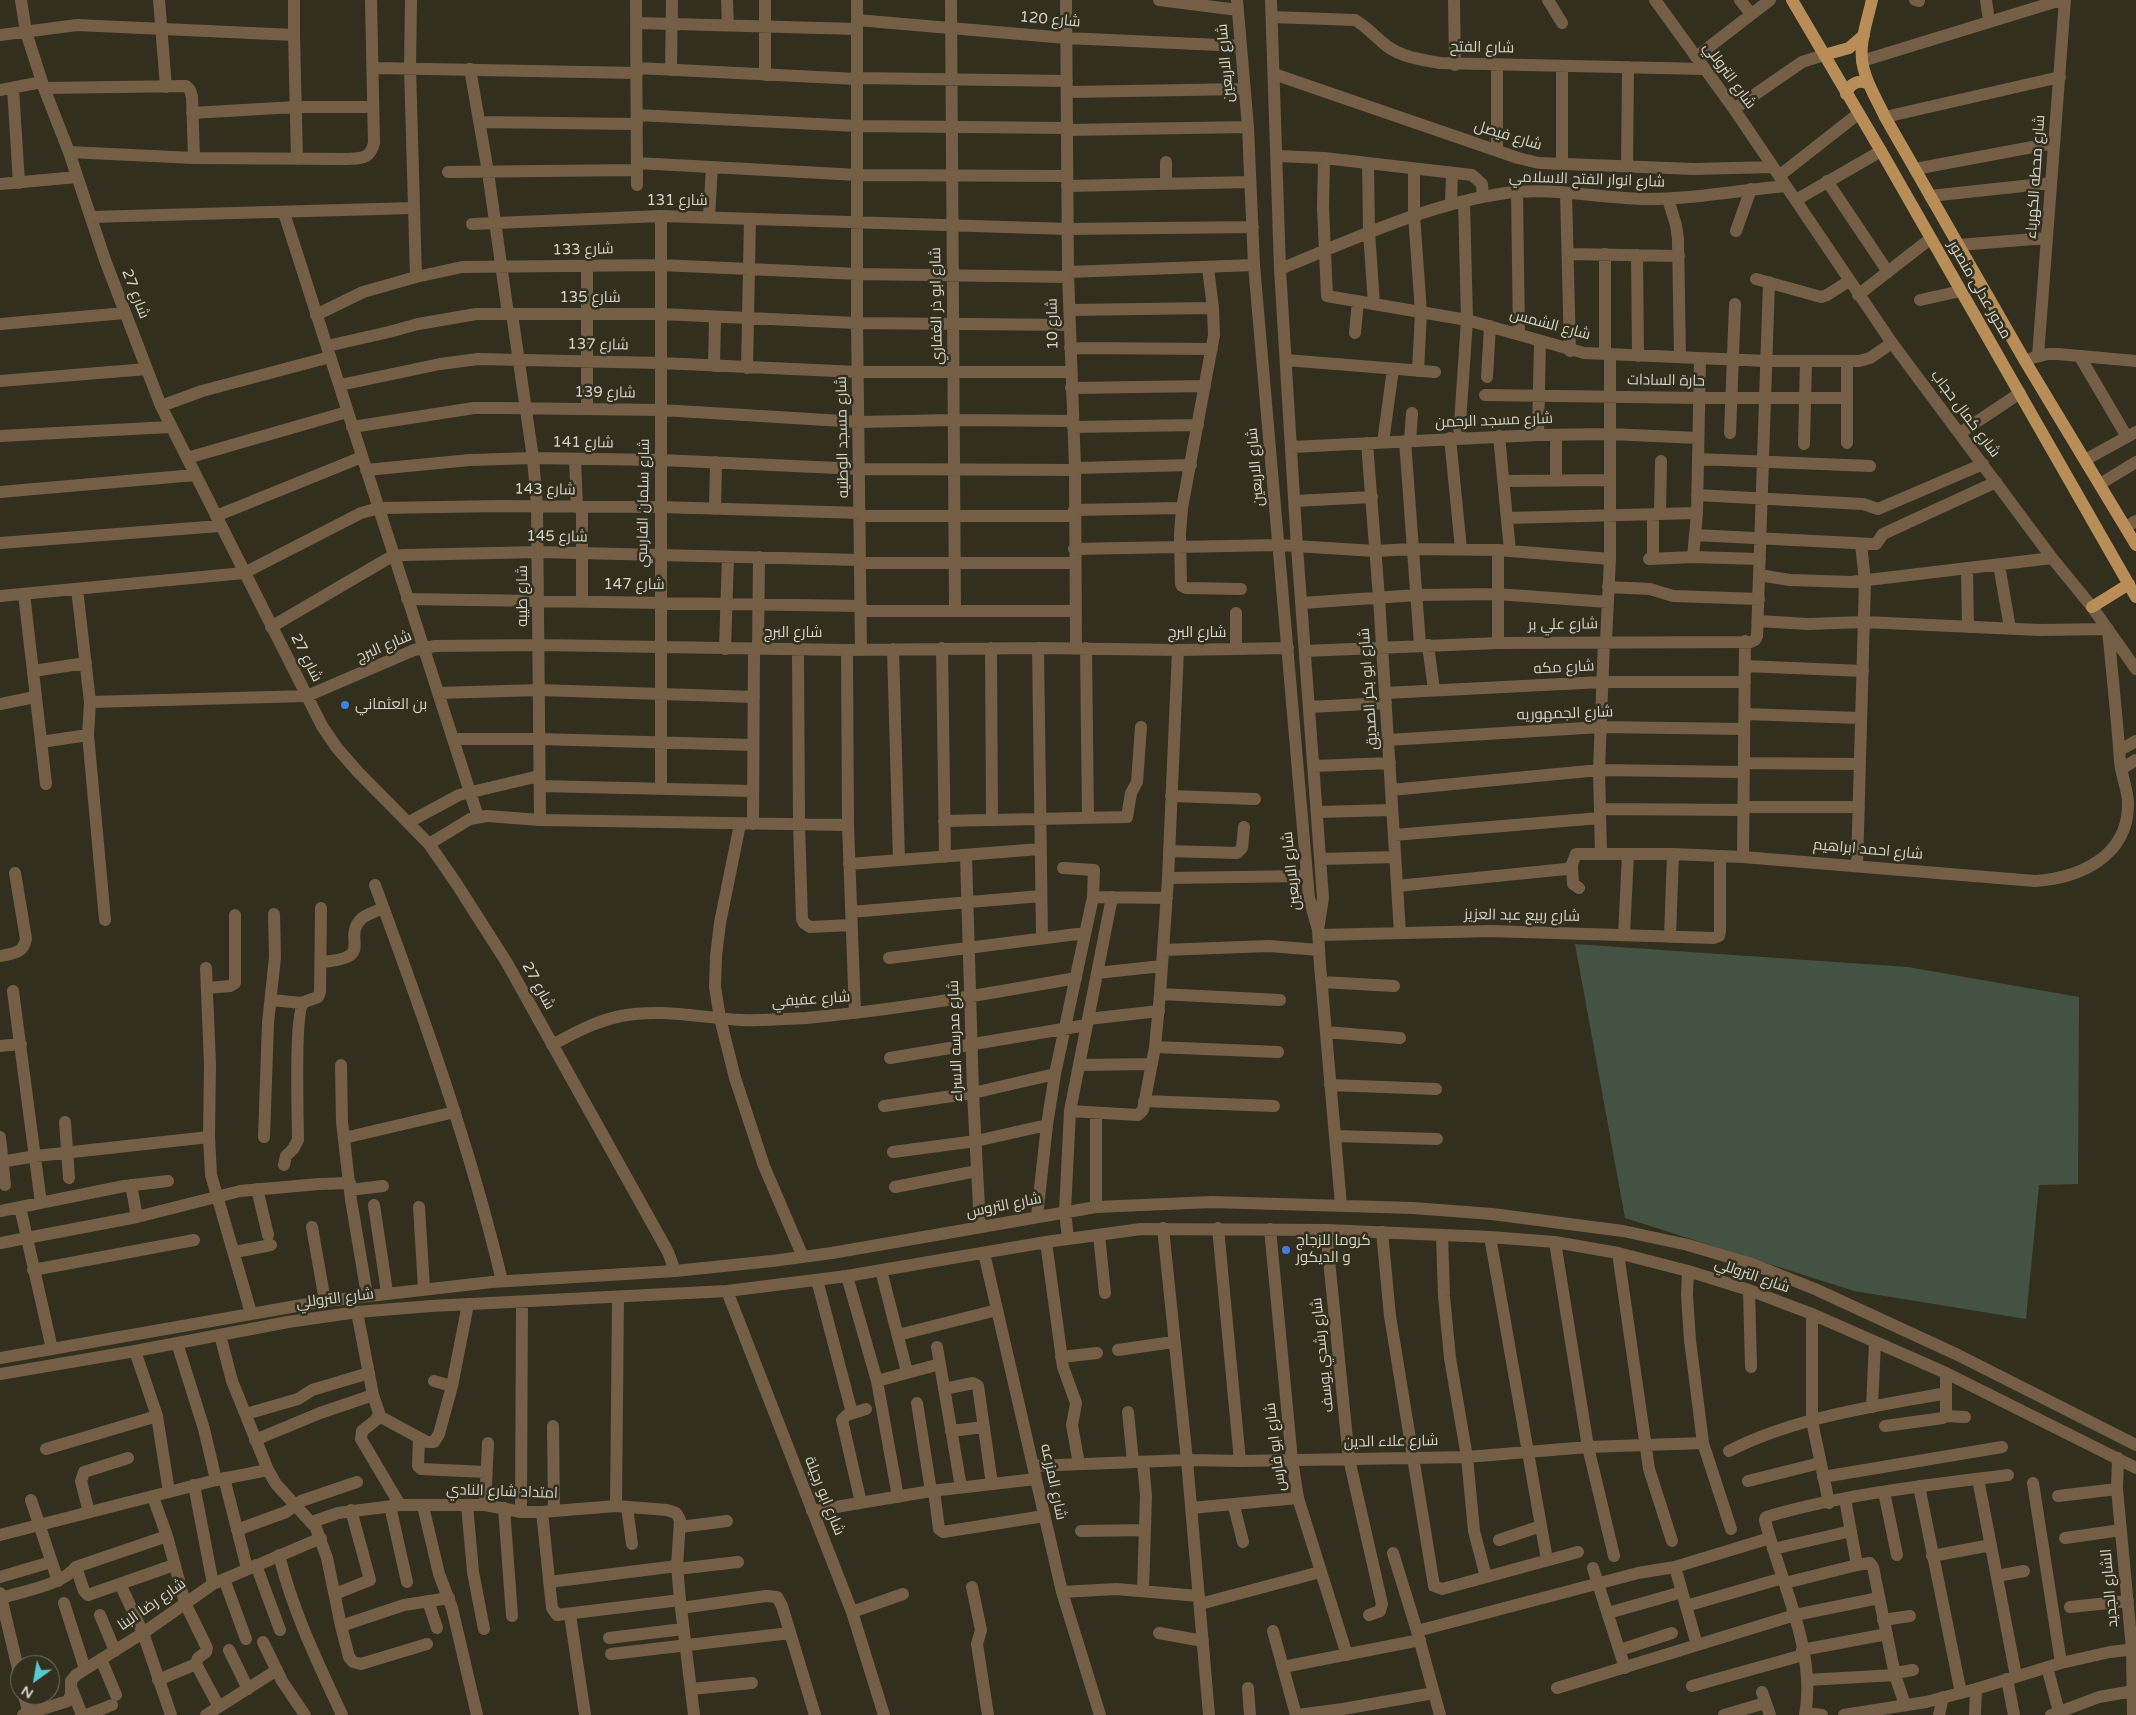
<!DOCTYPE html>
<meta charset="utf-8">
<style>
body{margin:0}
#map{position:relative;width:2136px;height:1715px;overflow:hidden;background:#322f1e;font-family:"Varela Round",sans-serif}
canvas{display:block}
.north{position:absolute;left:10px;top:1655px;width:50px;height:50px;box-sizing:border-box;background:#322f1e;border:1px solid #737162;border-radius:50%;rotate:212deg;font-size:14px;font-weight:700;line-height:20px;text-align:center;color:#d5d4c9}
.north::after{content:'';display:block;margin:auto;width:18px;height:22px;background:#51ccd1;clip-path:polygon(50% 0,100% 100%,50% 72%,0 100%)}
</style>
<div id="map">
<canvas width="2136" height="1715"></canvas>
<div class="north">N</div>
</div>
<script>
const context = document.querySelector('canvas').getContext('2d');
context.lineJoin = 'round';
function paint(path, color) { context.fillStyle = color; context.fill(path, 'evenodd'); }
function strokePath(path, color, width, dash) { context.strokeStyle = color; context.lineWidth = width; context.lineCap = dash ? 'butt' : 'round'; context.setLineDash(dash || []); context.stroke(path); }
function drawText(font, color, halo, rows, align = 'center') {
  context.font = font + ' "Varela Round",Cairo,sans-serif'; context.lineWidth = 5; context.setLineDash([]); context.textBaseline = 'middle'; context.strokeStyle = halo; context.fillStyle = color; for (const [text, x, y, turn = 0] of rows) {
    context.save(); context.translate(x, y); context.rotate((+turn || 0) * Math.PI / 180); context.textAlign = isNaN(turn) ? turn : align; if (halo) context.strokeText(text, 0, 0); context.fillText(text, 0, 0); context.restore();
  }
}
const green = new Path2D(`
 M1575,944L1908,967L2079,997L2078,1184L2039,1185L2026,1319L1854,1291L1625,1218Z`);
const minor = new Path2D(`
 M21,0L26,32L44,88L69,152L105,260L161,406L322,726L337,748L358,772L429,844L456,883L507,963L668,1252L675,1271
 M159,0L166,87
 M411,0L410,68L416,277
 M636,0L637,185
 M727,0L728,25
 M765,0V75
 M857,0V323L861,650
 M951,0L955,611
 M1066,0L1068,272L1075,468L1076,648
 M1159,0L1238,10
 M1237,0L1248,127L1254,265L1309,898L1318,930
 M1271,0L1280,269L1297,547L1323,898L1318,930L1320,965L1341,1205
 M1454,0L1455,65
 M1548,0L1562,23
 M1655,0L1734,109L1892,343L2052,558L2092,607L2136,669
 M1740,0L1751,14
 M1915,0L1919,1
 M1986,0L1989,21
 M1272,17L1355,20C1366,26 1372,34 1382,42C1398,57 1419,59 1440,63L1704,69
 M857,20L1066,38L1241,46
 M637,23L857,29
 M0,35L77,25L294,35V0
 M294,35L297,159
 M1696,57L1770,0
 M1862,61L2061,0
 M374,68L637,73
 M637,68L857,79
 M470,69L488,172L508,314
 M671,70L672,0
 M1274,74L1518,158L1539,163L1694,169L1773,167
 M857,78L1067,81
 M13,88L19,183
 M44,88L186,86L190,90L192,97L194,158
 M0,90L42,82
 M1067,92L1244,89
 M1734,109L1802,62L1824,55
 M192,113L295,107H373
 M637,115L857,126L1068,128
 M1885,117L2060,77
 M480,122L637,124
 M1067,130L1248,127
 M1497,150V65
 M69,152L194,158L347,159C362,158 370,159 374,143L371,0
 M1277,156L1324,158L1472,175L1482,184L1483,197
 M1324,158L1323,208L1327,296L1467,320L1584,353L1767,361H1859L1870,358L1892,343
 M1166,162V184
 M637,163L858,175L1067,176
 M1368,163L1369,232L1374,304
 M1562,165V66
 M1627,166L1628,67
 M1414,169V215L1421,312L1418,371
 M1915,169L2054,143
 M448,172L637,170
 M1779,176L1858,114
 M1827,181L1888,272
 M0,184L77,177
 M1067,186L1250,182
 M1517,192L1519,334
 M1566,193L1570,351
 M1930,196L2051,183
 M1668,199L1676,225L1678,239L1680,357
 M1796,200L1881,151
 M1451,204L1452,173
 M284,213L478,817
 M91,217L414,208
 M709,217L712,167
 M472,224L661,216L1068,229L1253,227
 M1736,231L1751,189
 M1958,245L2047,238
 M1569,254L1679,256
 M1637,255L1638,356
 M587,266V408
 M1208,268L1213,308L1214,335L1182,508L1180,534L1181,584L1182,586L1186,588L1241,589
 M1280,269C1354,239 1427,204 1506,193C1548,187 1600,198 1642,199C1690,200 1738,190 1786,186
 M1068,272L1254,265
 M1756,279L1821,297L1827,295L1849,281
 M1858,295L1930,239
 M1920,300L1961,291
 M1069,310L1213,308
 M512,314L533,458L537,506L540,820
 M316,315L363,292L416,277L462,267L661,265L858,274L1068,277
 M0,324L125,313
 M1355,333L1358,301
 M327,346L389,332L418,324L476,314H661L857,323L1069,325
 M1070,348L1212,349
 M1605,354V254
 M2038,356L2065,0
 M2080,357L2127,437
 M2032,358L2048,354H2058L2136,361
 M1286,360L1435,372
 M714,366L715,317
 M747,368L750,219
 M1487,377L1490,326
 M0,381L147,369
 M340,385L440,364L478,359L661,363L858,372H1071
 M1071,388L1205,386
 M1485,395L1699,398H1847
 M161,406L202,391L330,357
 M352,427L474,408H502L662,410L859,422L953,420L1073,421
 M1073,427L1198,425
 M1730,433L1735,304
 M1960,433L2020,393
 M1538,435L1540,341
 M0,436L170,427
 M1499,436L1510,551
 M1450,438L1461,549
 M1459,438L1467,320L1464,201
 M1405,441L1420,645
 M1410,441L1412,413
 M1383,442L1393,369
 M1367,443L1379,598L1400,933
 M1847,443V361
 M1804,444L1806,361
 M1292,447L1538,435L1610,434L1698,438
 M187,458L347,412
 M575,459L577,507
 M1698,459L1870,466
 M2085,460L2136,432
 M1075,468L1191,465
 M366,470L470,460L533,458L661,460L860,469L1075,470
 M1556,479V435
 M1504,481L1610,480
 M2100,484L2136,462
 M0,492L195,475
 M1697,495L1863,504L1878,509L1983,464
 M1295,501L1372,497
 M582,507V601
 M715,509L716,462
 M1074,510L1182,508
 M1660,514L1661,461
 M1653,515V559
 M216,516L362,457
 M861,516H1074
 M1507,518L1697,513
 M2126,527L2136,521
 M1695,535L1873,544H1876L1883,534L1996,482
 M0,543L220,526
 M1074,549L1279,545L1375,551L1413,549L1498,550L1610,559
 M1498,550V643
 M1693,557L1697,513L1700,358
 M1649,559L1693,557L1760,559
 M861,563H1074
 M1999,565L2010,628
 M1967,569L1968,627
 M1759,575L1790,580L1851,582L2052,558
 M1608,587L1650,589L1673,596L1759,599
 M77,589L90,702L88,735L105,920
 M24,594L46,784
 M0,596L244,573L361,513L379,508L501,506L660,507L861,513
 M407,599L861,606
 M1302,603L1417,595L1497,594L1608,602
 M861,611H1075
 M1236,613V649
 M271,627L382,562L393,556L404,555L539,552L861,560
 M1606,641L1610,559V355
 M1428,645L1434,690
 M942,648L945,857
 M991,648L992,820
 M1038,648L1042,937
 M1086,648L1088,818
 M725,649L728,557
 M758,649L759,557
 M893,649L899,860
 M798,650L799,824L802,919L804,923L810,927L851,925
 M847,650L848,825L855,1013
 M1305,651L1498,643L1751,642L1755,640L1757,636L1769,282
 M1745,666L1863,671
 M33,671L86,663
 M438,693L539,690L754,697
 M1385,693L1602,682H1745
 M90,702L307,696L414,650L435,646L539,645L847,650L1038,648L1178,650L1288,648
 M0,704L35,697
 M1309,707L1386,703
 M1745,714L1860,718
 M453,739H539L753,745
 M1388,740L1601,727L1744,729
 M41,742L88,735
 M2120,750L2136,741
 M1744,763L1859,764
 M1314,766L1390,763
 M2121,769L2136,760
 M540,786L753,791
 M661,789V216
 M1391,790L1599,770L1744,772
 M1171,796L1255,799
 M1744,807H1859
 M1600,809L1744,810
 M1317,812L1392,810
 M944,821L1127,817L1131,793L1137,782L1141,727
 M409,822L459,795L539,776
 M740,824L720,923L716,956L715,987L720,1018L735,1078L764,1166L803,1257
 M753,824L754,649
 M1394,835L1600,818
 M429,844L470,819L487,816L540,820L848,825
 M1169,851L1237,853L1242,848L1244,827
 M1601,854L1599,770L1604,641
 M966,855L973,1093L980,1227
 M1743,857L1745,641
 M1320,859L1395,857
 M849,864L1040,849
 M1572,865L1573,884L1579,888
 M1857,866L1865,581L1861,544
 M1063,868L1094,870L1093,897L1167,898
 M1168,878L1307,876
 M375,885C423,1015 470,1146 502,1281
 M1397,886L1566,869L1571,867L1576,854H1673L1743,857L2035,881C2079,878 2127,857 2128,806C2129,792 2121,776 2120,761C2117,717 2112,673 2108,629L2040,630L1864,622L1808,624L1758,621
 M851,912L1041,896
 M1319,935L1491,931L1714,938L1719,936L1720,931V856
 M1624,935L1628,854
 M1670,937L1673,854
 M1163,950L1269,946L1319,950
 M0,956C12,954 24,953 26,939L15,873
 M889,958L1085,933
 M321,962C378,958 340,939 362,918C368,914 377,911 383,908
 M206,968L210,1064L209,1137L211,1175L251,1313
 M1097,973L1162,966
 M1322,982L1394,986
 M207,988L230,986L235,983V915
 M13,991L41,1203
 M1160,994L1280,1000
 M271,1000L302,1003
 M1088,1019L1159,1011
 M1326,1032L1400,1038
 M552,1045C574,1033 596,1021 621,1016C661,1008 702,1018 742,1020C763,1021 785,1019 806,1018C897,1010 986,994 1076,978
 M0,1046L21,1044
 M1155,1047L1278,1052
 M890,1058L1087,1025
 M341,1065L342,1122L351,1200L367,1295
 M1079,1065L1152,1064
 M1330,1085L1436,1089
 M1144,1101L1274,1106
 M884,1106L973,1093L1055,1074
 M1070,1111L1138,1115L1143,1110L1155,1047L1160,994L1168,878L1178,650
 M65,1122L69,1178
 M1335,1136L1437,1139
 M0,1137L5,1185
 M264,1137L268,1023L275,957L274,914
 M344,1138L455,1112
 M893,1152L976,1141L1047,1125
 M0,1162L36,1156L209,1137
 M284,1165L286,1156L293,1149L298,1140C298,1120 294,1011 304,1002L318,997L320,992L321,908
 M131,1185L137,1217
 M895,1187L977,1171
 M257,1189L268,1235
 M350,1190L383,1186
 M374,1205L387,1292
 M20,1207L52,1349
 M419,1207L424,1288
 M1096,1207V1113
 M0,1211L124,1186L168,1181
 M1037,1216L1047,1125L1055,1074L1093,897
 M312,1227L325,1301
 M1163,1228L1187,1460L1209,1715
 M1218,1228L1240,1461
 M1270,1229L1292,1460L1298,1498L1347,1655
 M1326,1230L1349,1459L1382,1604L1380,1611L1369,1615
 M1382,1232L1390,1316L1434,1586L1442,1589L1578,1552
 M1099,1235L1105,1293
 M1442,1235L1444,1296L1450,1358L1467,1457L1474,1531L1486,1577
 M1490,1237L1547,1560
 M1068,1239L1065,1211L1070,1111L1112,897
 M1046,1242L1063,1367L1076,1403L1072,1425L1079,1464
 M1555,1242L1588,1447L1614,1556
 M0,1243L137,1217L240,1191L319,1184L350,1183
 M235,1252L271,1245
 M984,1253L1062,1592L1100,1715
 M1618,1253L1649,1469L1672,1541
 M33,1270L194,1240
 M881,1270L907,1372
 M1688,1271L1687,1295L1690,1340L1703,1443L1731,1529
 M847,1276L877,1381L898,1497
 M817,1280L852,1413
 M1749,1290L1751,1367
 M727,1291L852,1612L884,1715
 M357,1312L373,1395L379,1413L376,1420L362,1431L361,1439L400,1505
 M1812,1314V1421L1829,1503
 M220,1335L232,1381L268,1470L276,1484L316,1528L327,1558L341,1626L349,1657L353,1662L361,1664L427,1644
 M898,1335L997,1310
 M177,1343L204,1429L216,1480
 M937,1347L961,1487
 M1118,1350L1173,1342
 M135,1351L157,1416L169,1492
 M1061,1357L1097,1353
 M0,1358L325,1301L492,1282L675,1271L772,1261L832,1253L1096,1207L1212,1202L1413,1208L1492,1214L1623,1231L1688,1245L1752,1264L1815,1289L1958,1355L2136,1445
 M0,1374L135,1351L288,1322L357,1312L431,1306L727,1291L847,1276L1046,1242L1141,1229L1326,1230L1490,1237L1555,1242L1618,1253L1688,1271L1749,1290L1812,1314L1946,1373L2136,1468
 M434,1381L452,1386
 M877,1381L940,1364
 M944,1389L973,1383L978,1386L992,1484
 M917,1403L931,1491
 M1872,1407L1875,1342
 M1128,1412L1133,1462
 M246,1414L298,1399L312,1390L369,1373
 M379,1416L427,1442H434L439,1434L452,1386L468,1304
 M1945,1416L1965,1417
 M553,1426L554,1511
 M1885,1426L1943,1418L1946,1414V1373
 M951,1431L984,1427
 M419,1438L418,1466L421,1469L486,1472
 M255,1440L320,1413L373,1395
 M46,1449L157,1416
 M1729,1451C1795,1417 1873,1407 1946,1393
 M2118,1458L2117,1489L2132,1649L2133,1715
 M1033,1466L1187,1460L1240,1461L1467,1457L1588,1447L1703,1443
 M1823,1477L2002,1447
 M224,1478L247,1568
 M1978,1479L2016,1676
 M1748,1481L1820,1463
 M2033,1483L2061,1663
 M194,1485L213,1584
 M1919,1486L1961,1693
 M934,1491L939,1529L943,1532L1044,1516
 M1884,1492L1897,1555
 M2058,1496L2117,1489
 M153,1497L167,1536L185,1603L207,1648L206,1652L198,1658L196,1664L219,1707
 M1845,1499L1857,1565L1870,1563L1873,1567L1895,1675L1905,1705
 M31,1500L58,1581
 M861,1503L842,1420L847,1415L866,1409
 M467,1505L473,1572L484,1629
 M485,1505L488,1443
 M390,1506L407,1582
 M423,1506L439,1574L452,1608L477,1715
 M616,1506L618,1298
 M1234,1506L1243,1542
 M627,1507L632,1544
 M504,1508L512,1616
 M1191,1508L1298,1498
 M812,1511L931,1491L1036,1479
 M89,1512L81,1481L84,1472L128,1458
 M521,1512L522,1302
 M542,1512L552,1608L557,1615L680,1600
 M312,1522L338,1513L400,1505H485L521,1512H542L616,1506L667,1510L676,1513L680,1520L677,1566L680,1600L694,1715
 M680,1527L727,1521
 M237,1530L286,1512L301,1501L357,1482
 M1081,1531L1145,1530
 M0,1535L216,1480L268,1470
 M2065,1538L2121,1530
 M1499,1540L1541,1526
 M1773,1549L1851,1531
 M1393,1553L1417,1631L1440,1715
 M279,1555C293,1612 318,1663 342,1715
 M1932,1556L1991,1545
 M256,1565L280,1630
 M76,1567L84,1591L88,1595L174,1565
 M1675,1567L1697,1645
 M1593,1568L1625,1668
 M677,1569L738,1562
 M1997,1576L2024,1571
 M0,1577L51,1562
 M224,1579L246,1639
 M549,1582L677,1566
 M1785,1583L1857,1565
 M120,1584L143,1633L171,1715
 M972,1587L981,1630L977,1644L988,1715
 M1143,1590L1146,1496L1143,1462
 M1062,1592L1116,1589L1199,1596
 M0,1593L20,1677
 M335,1594L370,1580L351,1510
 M1,1598C24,1591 62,1585 76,1567L167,1536
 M428,1601L437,1628
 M64,1603L85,1669
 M1200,1604L1320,1572
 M1686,1606L1783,1578
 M2070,1607L2128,1601
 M681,1608L766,1596L777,1597L782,1606L815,1715
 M852,1612L903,1594
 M1608,1613L1682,1592
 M100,1615L115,1651
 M570,1615L585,1715
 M1883,1620L1910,1616
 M341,1626L404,1605L449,1598
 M1273,1631L1296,1715
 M1417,1631L1638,1573L1675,1567L1770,1538
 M1159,1633L1203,1641
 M609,1638L683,1629
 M263,1642L282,1681L305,1715
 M229,1650L248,1689
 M1620,1650L1672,1633
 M1802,1650L1887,1634
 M611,1654L790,1633
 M101,1659L116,1695
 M1283,1667L1420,1640
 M2047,1667L2059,1712
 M1895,1673L1913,1670
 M2007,1679L2014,1715
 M158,1680L196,1664
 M1807,1680L1895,1675
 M1692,1686L1803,1655
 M71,1687L82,1715
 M1248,1688L1250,1715
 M1557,1688L1795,1615L1879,1598
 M691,1689L752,1683
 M1762,1692L1770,1715
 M24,1695L29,1715
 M1806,1713L1822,1715
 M23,1715L68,1701L71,1694V1681L76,1675L143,1633L213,1584L321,1538
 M86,1715L112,1705
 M206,1715L277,1670
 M1297,1715L1343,1709L1434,1693
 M1724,1715L1765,1703
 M1805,1715C1817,1651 1780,1581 1765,1520L1766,1517C1844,1494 1928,1485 2008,1475
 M1844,1715L1926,1702L1976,1689L2061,1663L2110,1652L2136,1649
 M1939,1715L1943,1697
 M1975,1715L1976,1689
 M2051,1715L2099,1697L2133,1691`);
const major = new Path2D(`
 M1792,0L1881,151L2136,597
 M1872,0C1867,22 1857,48 1864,70C1868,86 1878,102 1885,117L2025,361L2136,545
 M1824,55L1849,48L1864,35
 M1846,94C1850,83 1859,79 1869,84
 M2092,607L2129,584`);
const markers = [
 [345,705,5,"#3f7fe0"],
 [1286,1250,5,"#3f7fe0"]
];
const streetNames = [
 ["شارع 120",1050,20,5],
 ["شارع الفتح",1482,48,1],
 ["شارع الاربعين",1226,63,-95],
 ["شارع التروللي",1729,76,54],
 ["شارع فيصل",1508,136,17],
 ["شارع محطه الكهرباء",2036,177,-86],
 ["شارع انوار الفتح الاسلامي",1587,180,2],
 ["شارع 131",677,201],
 ["شارع 133",583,250,-1],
 ["محور عدلى منصور",1979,290,60],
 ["شارع 27",135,294,69],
 ["شارع 135",590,298],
 ["شارع ابو ذر الغفاري",937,306,-91],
 ["شارع 10",1053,324,-91],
 ["شارع الشمس",1550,325,15],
 ["شارع 137",598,345,1],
 ["حارة السادات",1666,381,1],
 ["شارع 139",605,393,1],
 ["شارع كمال حجاب",1965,414,53],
 ["شارع مسجد الرحمن",1494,421,-2],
 ["شارع مسجد الوطنيه",843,437,-91],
 ["شارع 141",583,443,1],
 ["شارع الاربعين",1256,467,-95],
 ["شارع 143",545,490,1],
 ["شارع سلمان الفارسي",644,503,-89],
 ["شارع 145",557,537,1],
 ["شارع 147",634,585],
 ["شارع طيبه",523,596,-90],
 ["شارع علي بر",1563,625,-1],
 ["شارع البرج",793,633],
 ["شارع البرج",1197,633],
 ["شارع البرج",384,647,-23],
 ["شارع 27",306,658,63],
 ["شارع مكه",1564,668,-3],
 ["شارع ابو بكر الصديق",1369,689,-94],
 ["شارع الجمهوريه",1565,714,-2],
 ["شارع احمد ابراهيم",1868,850,5],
 ["شارع الاربعين",1292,871,-96],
 ["شارع ربيع عبد العزيز",1522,916,1],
 ["شارع 27",538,986,61],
 ["شارع عفيفي",811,1000,-4],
 ["شارع مدرسه الاسراء",956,1041,-92],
 ["شارع التروس",1004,1206,-11],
 ["شارع التروللي",1752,1276,19],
 ["شارع التروللي",335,1299,-7],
 ["شارع رشدي يوسف",1323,1355,-96],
 ["شارع علاء الدين",1391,1442,-1],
 ["شارع ابو فارس",1276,1447,-97],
 ["شارع المزرعه",1053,1482,78],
 ["امتداد شارع النادي",502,1492,2],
 ["شارع ابو رجيلة",824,1496,68],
 ["الشارع الجديد",2110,1588,-95],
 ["شارع رضا البنا",152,1605,-35]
];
const poiNames = [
 ["بن العثماني",355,705],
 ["كروما للزجاج",1296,1241],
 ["و الديكور",1296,1258]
];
paint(green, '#445243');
strokePath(minor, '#745f46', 12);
strokePath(major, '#b98d58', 12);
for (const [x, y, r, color] of markers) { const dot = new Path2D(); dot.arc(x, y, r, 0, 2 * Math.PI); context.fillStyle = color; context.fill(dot); strokePath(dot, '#322f1e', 2); }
drawText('15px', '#d5d4c9', '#322f1e', streetNames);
drawText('15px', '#d5d4c9', '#322f1e', poiNames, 'left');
</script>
